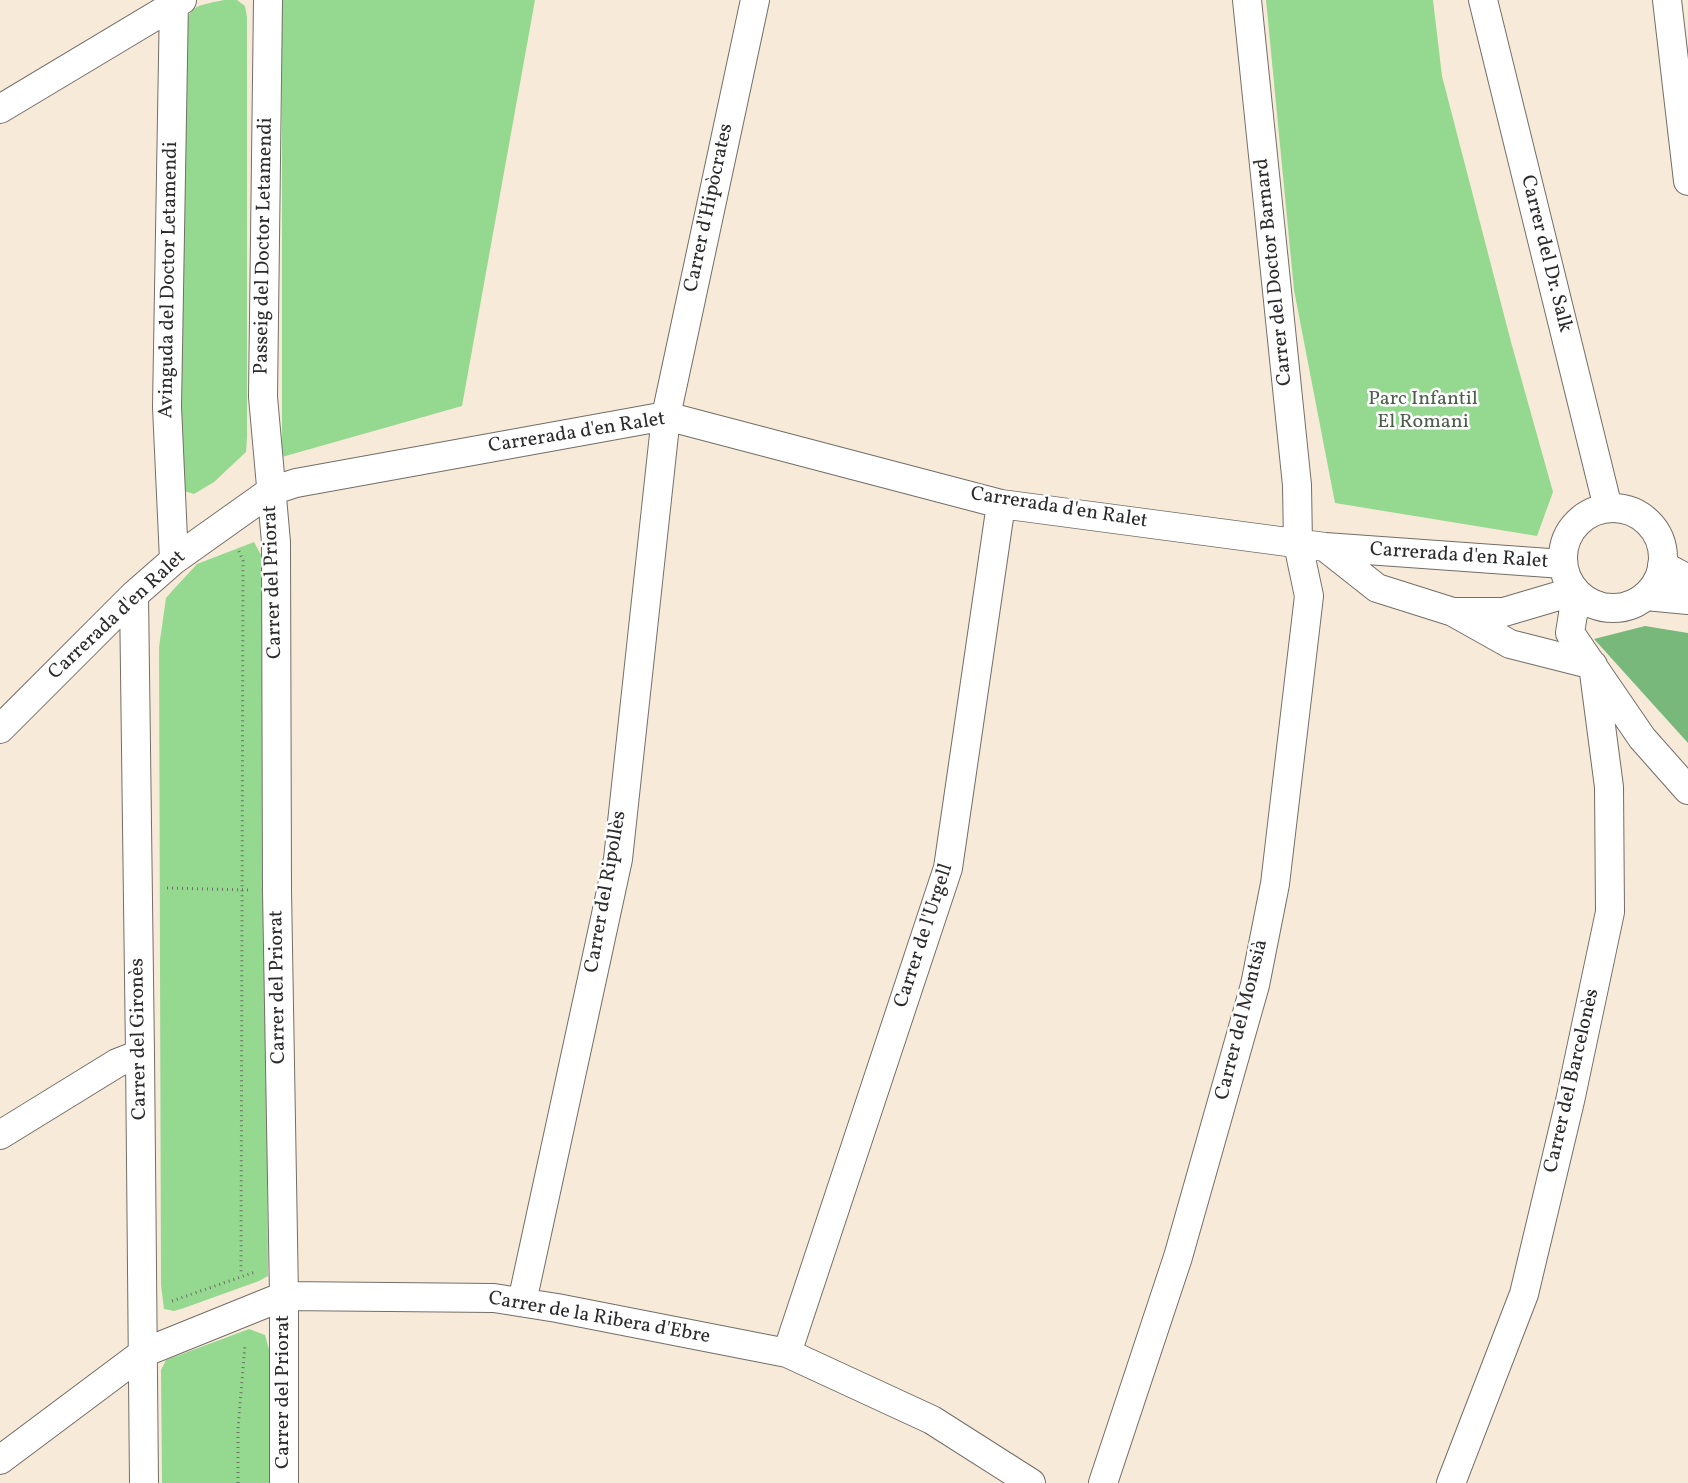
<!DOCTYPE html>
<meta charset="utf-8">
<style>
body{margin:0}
canvas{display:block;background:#f8ead9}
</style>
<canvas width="1688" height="1483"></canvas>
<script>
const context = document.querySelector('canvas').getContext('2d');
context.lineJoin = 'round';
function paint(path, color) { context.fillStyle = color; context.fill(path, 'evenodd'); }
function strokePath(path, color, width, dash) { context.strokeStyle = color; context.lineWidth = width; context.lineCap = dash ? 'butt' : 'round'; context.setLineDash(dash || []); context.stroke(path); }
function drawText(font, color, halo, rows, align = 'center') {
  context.font = font + ' Vollkorn,serif'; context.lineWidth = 5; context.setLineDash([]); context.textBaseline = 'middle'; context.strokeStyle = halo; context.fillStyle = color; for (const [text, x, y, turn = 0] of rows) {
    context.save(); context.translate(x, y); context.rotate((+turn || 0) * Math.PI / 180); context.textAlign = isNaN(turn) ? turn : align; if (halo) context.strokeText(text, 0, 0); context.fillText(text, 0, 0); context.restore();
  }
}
const green = new Path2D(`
 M224,0H237L245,6L247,17V438L246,452L214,482L194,494L184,491L181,480L183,41C188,6 190,7 224,0Z
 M282,0H535L462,406L282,457Z
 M1266,0H1433L1442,76L1511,342L1553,492L1537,536L1335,503L1294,290Z
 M254,542L261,555L263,566L268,1276L259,1281L184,1308L174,1311L164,1309L161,1285L159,647L166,598L173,590L197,564Z
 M249,1329L265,1335L271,1356L272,1483H162L161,1370L166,1360Z`);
const forest = new Path2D(`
 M1645,626L1688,633V743L1594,639Z`);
const path = new Path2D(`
 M239,551L243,561L241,1275
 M167,888L248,890
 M172,1301L255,1272
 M238,1483V1429L245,1344`);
const street = new Path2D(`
 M268,0L263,397L276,542L277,890L284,1296V1483
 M1483,0L1608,508
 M1667,0L1688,181
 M0,109L182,0
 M1563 558a50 50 0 1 1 100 0a50 50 0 1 1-100 0Z
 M1325,547L1377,588L1453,612L1510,644L1593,665L1609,787L1610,912L1570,1101L1524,1294L1451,1483
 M174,560L167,407L174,0
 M1662,565L1688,579
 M134,595L140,1054L144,1483
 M1646,596L1688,600
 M1582,598L1573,614L1570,633L1642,738L1688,790
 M1454,612H1504L1575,591
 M0,729L134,595L174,560L271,491L296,483L666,416L1001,504L1325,547L1563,564
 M0,1135L117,1063L140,1054
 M522,1302L618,859L666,416L755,0
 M787,1353L948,868L1001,504
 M0,1460L143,1353L284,1296L494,1298L557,1308L787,1353L932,1420L1031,1483
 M1103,1483L1178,1257L1255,985L1275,884L1309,596L1298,544L1297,485L1247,0`);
const streetNames = [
 ["Carrer d'Hipòcrates",710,208,-78],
 ["Passeig del Doctor Letamendi",265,246,-89],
 ["Carrer del Dr. Salk",1545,254,76],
 ["Carrer del Doctor Barnard",1275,272,-96],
 ["Avinguda del Doctor Letamendi",170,280,-89],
 ["Carrerada d'en Ralet",577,434,-9],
 ["Carrerada d'en Ralet",1059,509,9],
 ["Carrerada d'en Ralet",1459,557,4],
 ["Carrer del Priorat",274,582,-92],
 ["Carrerada d'en Ralet",118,616,-43],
 ["Carrer del Ripollès",607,892,-80],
 ["Carrer de l'Urgell",925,936,-72],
 ["Carrer del Priorat",279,987,-91],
 ["Carrer del Montsià",1243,1020,-76],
 ["Carrer del Gironès",140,1039,-91],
 ["Carrer del Barcelonès",1573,1081,-77],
 ["Carrer de la Ribera d'Ebre",599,1319,10],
 ["Carrer del Priorat",284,1392,-90]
];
const parkNames = [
 ["Parc Infantil",1423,400],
 ["El Romani",1423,423]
];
paint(green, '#95d991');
paint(forest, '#78b97b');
strokePath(street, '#736e68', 30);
strokePath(path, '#736e68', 3, [1, 4]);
strokePath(street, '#fff', 28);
drawText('20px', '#2b2b2b', '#fff', streetNames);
drawText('20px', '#4b5f4a', '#fff', parkNames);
</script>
